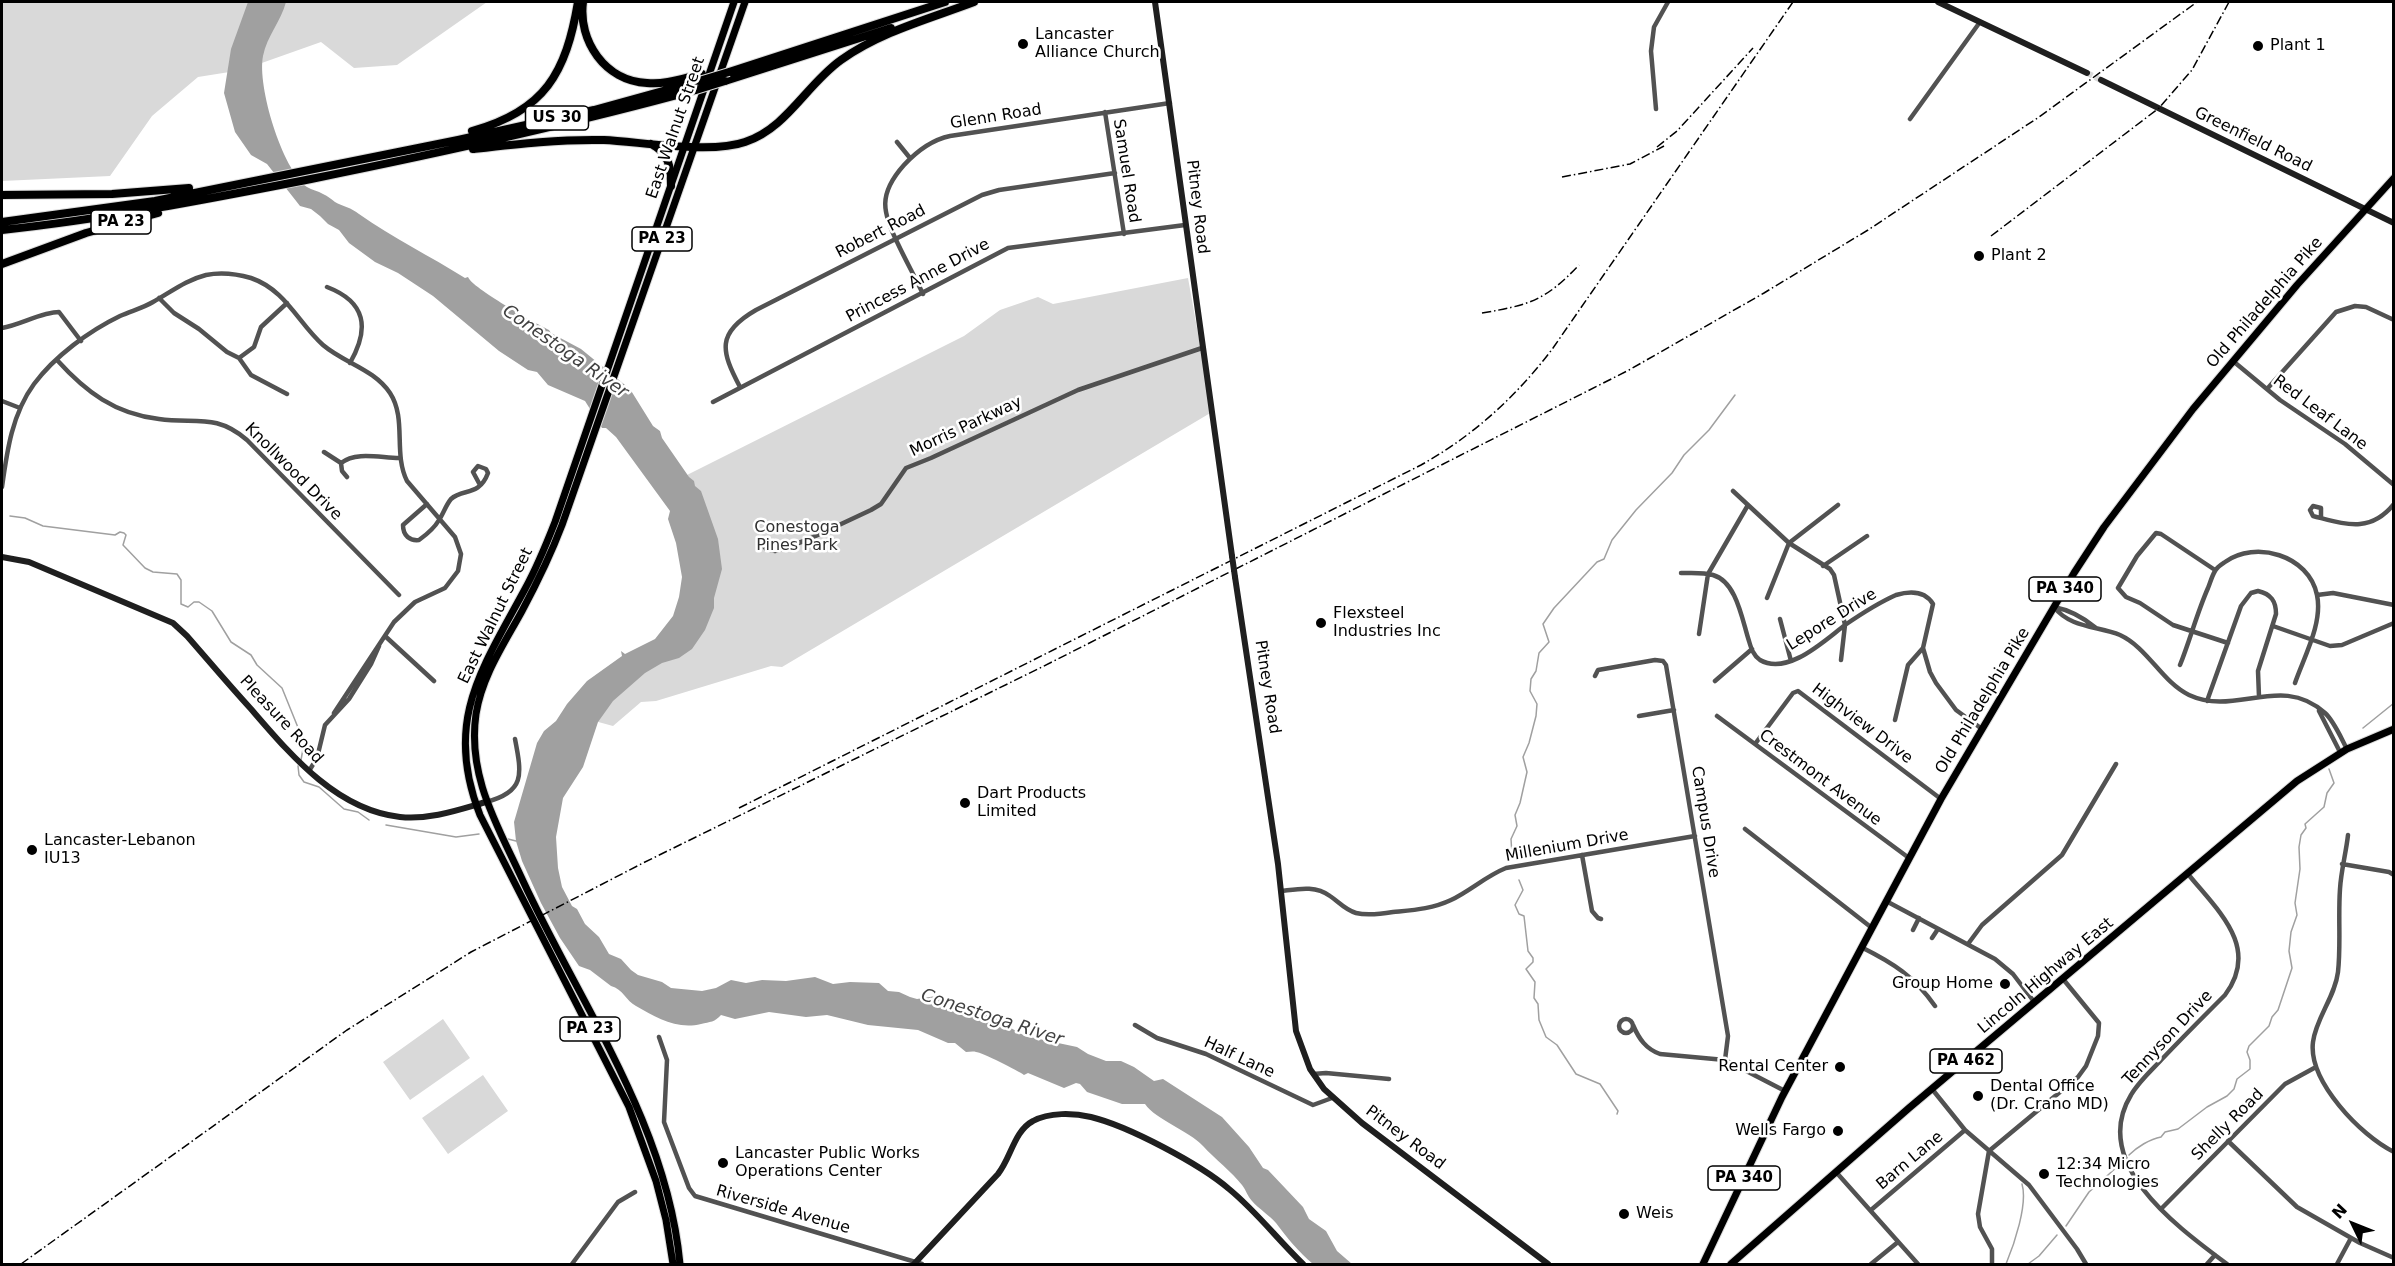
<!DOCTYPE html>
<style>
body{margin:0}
#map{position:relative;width:2395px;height:1266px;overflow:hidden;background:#fff;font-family:"DejaVu Sans",sans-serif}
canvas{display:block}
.frame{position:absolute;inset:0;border:3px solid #000;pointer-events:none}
.north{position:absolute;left:2323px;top:1194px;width:60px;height:60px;-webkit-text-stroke:4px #fff;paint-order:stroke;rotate:313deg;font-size:16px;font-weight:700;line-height:24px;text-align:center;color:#000}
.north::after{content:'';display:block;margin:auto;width:21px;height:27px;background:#000;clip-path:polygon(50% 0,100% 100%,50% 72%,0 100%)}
</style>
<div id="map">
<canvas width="2395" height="1266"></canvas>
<div class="frame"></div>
<div class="north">N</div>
</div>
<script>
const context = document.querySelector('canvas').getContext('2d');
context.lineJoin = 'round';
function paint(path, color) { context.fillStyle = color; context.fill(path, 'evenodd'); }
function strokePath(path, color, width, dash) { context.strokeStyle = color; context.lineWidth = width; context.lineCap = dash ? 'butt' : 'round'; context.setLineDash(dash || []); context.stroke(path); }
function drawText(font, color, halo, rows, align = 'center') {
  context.font = font + ' "DejaVu Sans",sans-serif'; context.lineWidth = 5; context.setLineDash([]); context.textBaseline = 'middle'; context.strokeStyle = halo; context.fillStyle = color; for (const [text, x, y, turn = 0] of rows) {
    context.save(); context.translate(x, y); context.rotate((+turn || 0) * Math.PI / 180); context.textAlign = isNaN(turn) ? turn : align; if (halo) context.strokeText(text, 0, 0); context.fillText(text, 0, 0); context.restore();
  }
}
const green = new Path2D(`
 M2,2H487L397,65L354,68L321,42L242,70L198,77L152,116L110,176L2,181Z
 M1188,278L1212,412L782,667L771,666L656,701L641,702L613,726L580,717L694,600L685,476L964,336L1000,310L1038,297L1053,304Z
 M443,1019L470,1058L410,1100L383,1062Z
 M483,1075L508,1111L448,1154L422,1118Z`);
const water = new Path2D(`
 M248,2H286C281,21 267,36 263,56C257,86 282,169 307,187C312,190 318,191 323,194C328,196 331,199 335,202C342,206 352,208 359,214C393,238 430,256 465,278L468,277C472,288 535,323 549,330L551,333L581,349L630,389L653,426L660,431L662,438L689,477L694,481L695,486L701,491L718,539L722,569L714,598V608L705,630L692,649L679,658L662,663L645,673L613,701L598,722L583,767L563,798L556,837L558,868L562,887L572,906L577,909L585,924L599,937L609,954L621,959L631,970L638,975L662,982L671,988L702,991L716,988L731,980L746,983L762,980L786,981L815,977L833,984L850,982L879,983L888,991L899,992L910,997L917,999L936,996L947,1002L966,1005L983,1014L995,1016L1002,1023L1025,1036L1077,1047L1088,1054L1106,1061H1121L1134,1067L1154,1081L1163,1079L1222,1117L1249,1147L1263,1168L1268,1170L1303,1207L1309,1219L1326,1231L1337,1251L1352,1264H1313C1299,1252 1287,1238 1276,1223C1269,1215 1259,1209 1252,1201C1248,1197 1246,1190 1242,1185C1232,1172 1215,1159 1203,1146C1188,1130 1156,1120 1145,1104H1122L1087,1092L1080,1084L1076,1083L1064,1088L1028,1073L1024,1075C1019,1071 981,1052 976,1052C973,1051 969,1052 966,1052L955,1043H948L918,1030L868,1025L827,1015L806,1017L769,1012L735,1019L721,1015C715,1022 710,1022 701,1024C676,1030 656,1017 636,1006C626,1001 623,989 611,986L590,970L579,966L560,938L541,903L522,861L516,841L514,822L537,743L544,731L556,721L567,704L587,681L622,656L621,651L625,654L655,639L673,616L679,597L682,577L676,543L668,519L670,511L616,437L606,428H602L585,401L548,385L537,372L528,370L499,351L433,296L398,273L375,262L349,243L339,230L328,224L320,216L311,209L300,206L267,164L251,155L235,132L224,93L231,49Z`);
const stream = new Path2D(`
 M10,516L25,518L43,526L115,535L120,532L124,533L126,535L123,545L145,568L153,572L177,574L181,580V604L188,607L194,602H199L212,611L231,642L251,655L257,665L282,688L299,730L303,749L301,760
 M2363,728L2394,703
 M298,766L299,775L304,782L319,787L344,809L358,812L369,820
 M386,825L456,837L479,834
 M508,839L516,841
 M1512,855L1511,839L1517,826L1515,815L1520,803L1527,772L1523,757L1529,743L1536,716L1537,704L1530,691L1531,679L1536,671L1539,653L1549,642L1543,624L1554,608L1597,562L1604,559L1612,540L1636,510L1672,473L1684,455L1709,430L1735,395
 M1519,880L1523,890L1515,905L1519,914L1524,916L1528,951L1533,958V962L1526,969L1535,982L1534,998L1538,1004L1539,1020L1546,1037L1557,1045L1576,1074L1600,1084L1618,1111L1617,1114
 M2129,1155C2137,1147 2150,1139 2161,1137L2165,1132L2178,1129L2207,1107L2227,1096L2234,1089L2237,1079L2250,1069V1060L2247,1052L2249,1046L2269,1026L2272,1017L2278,1010L2292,968L2289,951L2291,932L2297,915L2295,903L2300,869L2299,847L2301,835L2306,828L2305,824L2324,807L2327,793L2334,783L2329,769
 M2066,1226L2089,1192L2118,1166
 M2006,1264C2014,1245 2028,1204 2022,1184
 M2028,1264L2039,1256L2057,1235`);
const secondaryTunnel = new Path2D(`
 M2087,73L2101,80`);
const street = new Path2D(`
 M1656,109L1651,51L1654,27L1668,2
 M1105,112L1124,234
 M1910,119L1980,22
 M897,142L910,158
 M327,287C366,302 370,328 350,363
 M923,294C915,277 906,261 898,244C882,212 878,194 904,165C917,151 931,140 950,136L1170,103
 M159,298L174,313L199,329L227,352L239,358L251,375L287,394
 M2,328C20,325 42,312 59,312L81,341
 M239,358L254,347L261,327L287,303
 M57,360C86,392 115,414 159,419C195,424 216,413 247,440L399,595
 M2233,361L2280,400L2345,444L2394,485
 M740,387C721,351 716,333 756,310L982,195L999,190L1115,173
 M2267,389L2336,312L2355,306L2366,307L2394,320
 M2,401L20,408
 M713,402L1008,248L1185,225
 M324,452L341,463C356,451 381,458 399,458
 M341,463L342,471L347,477
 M2,487C7,451 12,414 34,384C55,356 89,331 120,316C131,311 143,308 153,302C171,292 186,280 206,275C221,272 237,274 251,278C286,290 298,323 323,345C344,363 374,369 390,393C407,419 393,453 407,481L455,537L461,554L458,571L445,588L415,602L394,622L334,713
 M1733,491L1789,543L1830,569L1834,575L1845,625L1841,660
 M427,504L403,525C403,536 410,541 419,540C426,535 435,527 439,520C443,514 446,505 451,499C463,488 479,497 488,473L486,469L478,466L473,472L480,485
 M2321,518V508L2313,506L2310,510L2313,516C2345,524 2370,534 2394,504
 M761,542L766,549L775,551L807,540L871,510L881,504L906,468L931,458L1078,390L1202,348
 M1823,566L1867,536
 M2215,570L2161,534L2156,533L2137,556L2118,588L2126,597L2140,603L2173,625L2228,643
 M1681,573C1691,573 1703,572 1713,575C1737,582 1742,620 1749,641C1751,648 1753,655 1760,660C1788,676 1825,640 1845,625C1861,614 1878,603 1896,595C1910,591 1925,591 1933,604L1923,648L1930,672L1936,683L1956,710L1982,729
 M2317,595L2333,593L2394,605
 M1767,598L1789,543L1838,505
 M2054,607C2070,628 2098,626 2120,635C2148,648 2162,682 2189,695C2236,717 2281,673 2325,713C2334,721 2341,738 2347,749
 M2054,607C2070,610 2084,618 2096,628
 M1780,619L1791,661
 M2273,626L2330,646L2342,645L2394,623
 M1699,634L1708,574L1748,505
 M385,636L434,681
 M2180,665C2190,640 2197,613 2208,588C2210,583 2212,576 2215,571C2217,567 2222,564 2225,562C2255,540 2309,555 2317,595C2323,623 2304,657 2295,683
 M1595,676L1598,670L1655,660L1663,661L1666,665L1728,1036L1725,1060L1785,1091
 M1715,681L1752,649
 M2207,701L2241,606L2251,593L2258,591C2271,594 2276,601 2276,614L2258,671L2259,697
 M2319,711L2340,752
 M1639,716L1674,710
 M1717,716L1909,858
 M1895,720L1908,665L1923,648
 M1755,744L1793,693L1798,691L1941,799
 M309,771L317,758L325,725L349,699L371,664L379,646
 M486,802C525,792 522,775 515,739
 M1745,829L1872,928
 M2348,835C2346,853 2341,871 2340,889C2338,917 2341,945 2338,972C2335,997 2316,1018 2313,1042C2308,1081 2361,1136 2394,1152
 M1582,855L1592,911L1598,918L1601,919
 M2342,864L2389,872L2394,875
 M2188,874C2217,910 2261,947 2225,995C2205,1015 2184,1036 2164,1057C2153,1069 2139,1081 2131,1095C2089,1164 2179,1228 2227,1264
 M1281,891C1298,889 1315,885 1330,896C1339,902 1345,910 1356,913C1368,916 1381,914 1393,912C1413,910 1432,909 1451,900C1470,891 1486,876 1506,868L1695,836
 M1886,901L1995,959L2013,974L2035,1003
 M1913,930L1919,918
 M1932,938L1938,929
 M1968,944L1982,925L2062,855L2116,764
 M1861,947C1893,963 1914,976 1935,1006
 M1619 1026a7 7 0 1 1 14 0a7 7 0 1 1-14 0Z
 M1135,1025L1157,1038L1206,1054L1313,1105L1332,1098
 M1633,1025C1639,1039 1646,1049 1660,1054L1725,1060
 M659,1037L667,1060L664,1122L689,1188L695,1196L922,1264
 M1313,1074L1326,1073L1389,1079
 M1932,1089L1965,1130L2029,1185L2077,1249L2086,1264
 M2228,1141L2297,1207L2360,1243L2394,1258
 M1836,1172L1918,1264
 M2162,1208L2285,1084L2316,1067
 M1871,1210L1965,1130
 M572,1264L618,1202L635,1192
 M1871,1264L1898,1242
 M1992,1264V1249L1980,1227L1978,1214L1989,1151L2078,1077L2086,1066L2098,1036L2099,1023L2063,979
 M2207,1264L2215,1255
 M2337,1264L2351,1238`);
const secondary = new Path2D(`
 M1155,2L1232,556
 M1938,2L2087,73
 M2101,80L2394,223
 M2,557L29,562L173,623L187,636C208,660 229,685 251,709C290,754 336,810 400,817C430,820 458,810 486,802
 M1235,577L1278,864L1296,1031L1310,1069L1324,1089L1362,1123L1548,1264
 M914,1264L998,1174C1011,1158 1014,1131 1033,1121C1049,1112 1074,1113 1091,1117C1128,1126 1200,1164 1229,1189C1256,1211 1278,1240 1303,1264`);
const primary = new Path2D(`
 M673,1264L666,1220L656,1181L629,1107L480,815C443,721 482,669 525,589C537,567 546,545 555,522L734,2
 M680,1264C667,1124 581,1006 523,881C498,826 467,777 476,714C482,676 504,644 522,611C537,583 551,554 562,525L745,2
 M1703,1264L1782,1097L1872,928L1941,799L2074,573L2104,527L2193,409L2297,285L2394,178
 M1731,1264L1909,1108L2297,781L2347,749L2394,729`);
const highway = new Path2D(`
 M583,2C578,41 605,81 647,83C665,85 684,78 702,74
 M729,72L945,2
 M725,81L891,28
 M472,131C545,111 566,73 578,2
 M651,144C669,152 671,168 671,186
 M473,149C517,144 560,139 604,140C642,142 711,154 745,142C787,128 806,85 841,60C880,32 929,19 974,2
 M2,195L112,194L189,188
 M2,222L155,201L458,140L594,110L699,81
 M2,230C106,219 208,199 311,179C440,153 568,125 696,90
 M2,264L86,233L158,213`);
const rail = new Path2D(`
 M1657,147L1677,131L1753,48
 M1562,177L1630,164L1664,146
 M1991,236L2159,108L2192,70L2229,2
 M1482,313C1529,305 1545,301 1579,265
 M739,808L1421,465C1473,436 1517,396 1553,348L1793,2
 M21,1264L347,1030L471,952L643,863L1042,667L1629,370L1764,293L1868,230L2039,117L2197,2`);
const secondaryBridge = new Path2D(`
 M1232,556L1235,577`);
const highwayBridge = new Path2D(`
 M699,81L729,72
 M696,90L725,81`);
const markers = [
 [1023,44,6,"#000"],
 [2258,46,6,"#000"],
 [1979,256,6,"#000"],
 [1321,623,6,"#000"],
 [965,803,6,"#000"],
 [32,850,6,"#000"],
 [2005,984,6,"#000"],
 [1840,1067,6,"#000"],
 [1978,1096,6,"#000"],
 [1838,1131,6,"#000"],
 [723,1163,6,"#000"],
 [2044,1174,6,"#000"],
 [1624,1214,6,"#000"]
];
const shields = [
 [557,118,63],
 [121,222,60],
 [662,239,60],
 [2065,589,72],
 [590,1029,60],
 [1966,1061,72],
 [1744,1178,72]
];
const shieldNames = [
 ["US 30",557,118],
 ["PA 23",121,222],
 ["PA 23",662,239],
 ["PA 340",2065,589],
 ["PA 23",590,1029],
 ["PA 462",1966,1061],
 ["PA 340",1744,1178]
];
const poiNames = [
 ["Lancaster",1035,35],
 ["Alliance Church",1035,53],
 ["Plant 1",2270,46],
 ["Plant 2",1991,256],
 ["Flexsteel",1333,614],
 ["Industries Inc",1333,632],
 ["Dart Products",977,794],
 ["Limited",977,812],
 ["Lancaster-Lebanon",44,841],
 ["IU13",44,859],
 ["Group Home",1993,984,"right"],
 ["Rental Center",1828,1067,"right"],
 ["Dental Office",1990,1087],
 ["(Dr. Crano MD)",1990,1105],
 ["Wells Fargo",1826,1131,"right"],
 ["Lancaster Public Works",735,1154],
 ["Operations Center",735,1172],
 ["12:34 Micro",2056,1165],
 ["Technologies",2056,1183],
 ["Weis",1636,1214]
];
const streetNames = [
 ["Glenn Road",996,117,-9],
 ["East Walnut Street",676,128,-71],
 ["Greenfield Road",2253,140,26],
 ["Samuel Road",1126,171,81],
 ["Pitney Road",1197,207,83],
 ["Robert Road",881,232,-27],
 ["Princess Anne Drive",918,281,-28],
 ["Old Philadelphia Pike",2265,303,-49],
 ["Red Leaf Lane",2320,413,37],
 ["Morris Parkway",966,427,-25],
 ["Knollwood Drive",293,472,45],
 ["East Walnut Street",496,616,-64],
 ["Lepore Drive",1832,620,-32],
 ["Pitney Road",1267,687,81],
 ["Old Philadelphia Pike",1983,701,-59],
 ["Pleasure Road",281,720,47],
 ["Highview Drive",1862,724,37],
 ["Crestmont Avenue",1820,778,37],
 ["Campus Drive",1705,822,81],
 ["Millenium Drive",1567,846,-10],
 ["Lincoln Highway East",2046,976,-40],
 ["Tennyson Drive",2168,1038,-47],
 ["Half Lane",1239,1058,25],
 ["Shelly Road",2228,1125,-45],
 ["Pitney Road",1405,1138,37],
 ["Barn Lane",1910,1161,-40],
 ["Riverside Avenue",783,1210,16]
];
const parkNames = [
 ["Conestoga",797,528],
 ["Pines Park",797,546]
];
const waterNames = [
 ["Conestoga River",565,352,35],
 ["Conestoga River",992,1018,18]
];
paint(green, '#d9d9d9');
paint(water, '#a0a0a0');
strokePath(stream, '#a0a0a0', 1.5);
strokePath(secondaryTunnel, '#d9d9d9', 6, [6, 3]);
strokePath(primary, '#dbdbdb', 9);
strokePath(highway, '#dbdbdb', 10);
strokePath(street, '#525252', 4.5);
strokePath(secondary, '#1f1f1f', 6);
strokePath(primary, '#000', 7);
strokePath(highway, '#000', 8);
strokePath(rail, '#000', 1.5, [9, 3, 1.5, 3]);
strokePath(highwayBridge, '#dbdbdb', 10, []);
strokePath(secondaryBridge, '#1f1f1f', 6);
strokePath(highwayBridge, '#000', 8);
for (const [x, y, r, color] of markers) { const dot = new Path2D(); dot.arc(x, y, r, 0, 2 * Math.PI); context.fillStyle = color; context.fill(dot); strokePath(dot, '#fff', 2); }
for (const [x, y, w] of shields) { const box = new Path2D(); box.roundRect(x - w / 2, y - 12, w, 24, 4.5); context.fillStyle = '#fff'; context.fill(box); strokePath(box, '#000', 1.5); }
drawText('bold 15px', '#000', null, shieldNames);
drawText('16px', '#000', '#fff', poiNames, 'left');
drawText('16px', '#000', '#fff', streetNames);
drawText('16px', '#303030', '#fff', parkNames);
drawText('italic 18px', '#414141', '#fff', waterNames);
</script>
